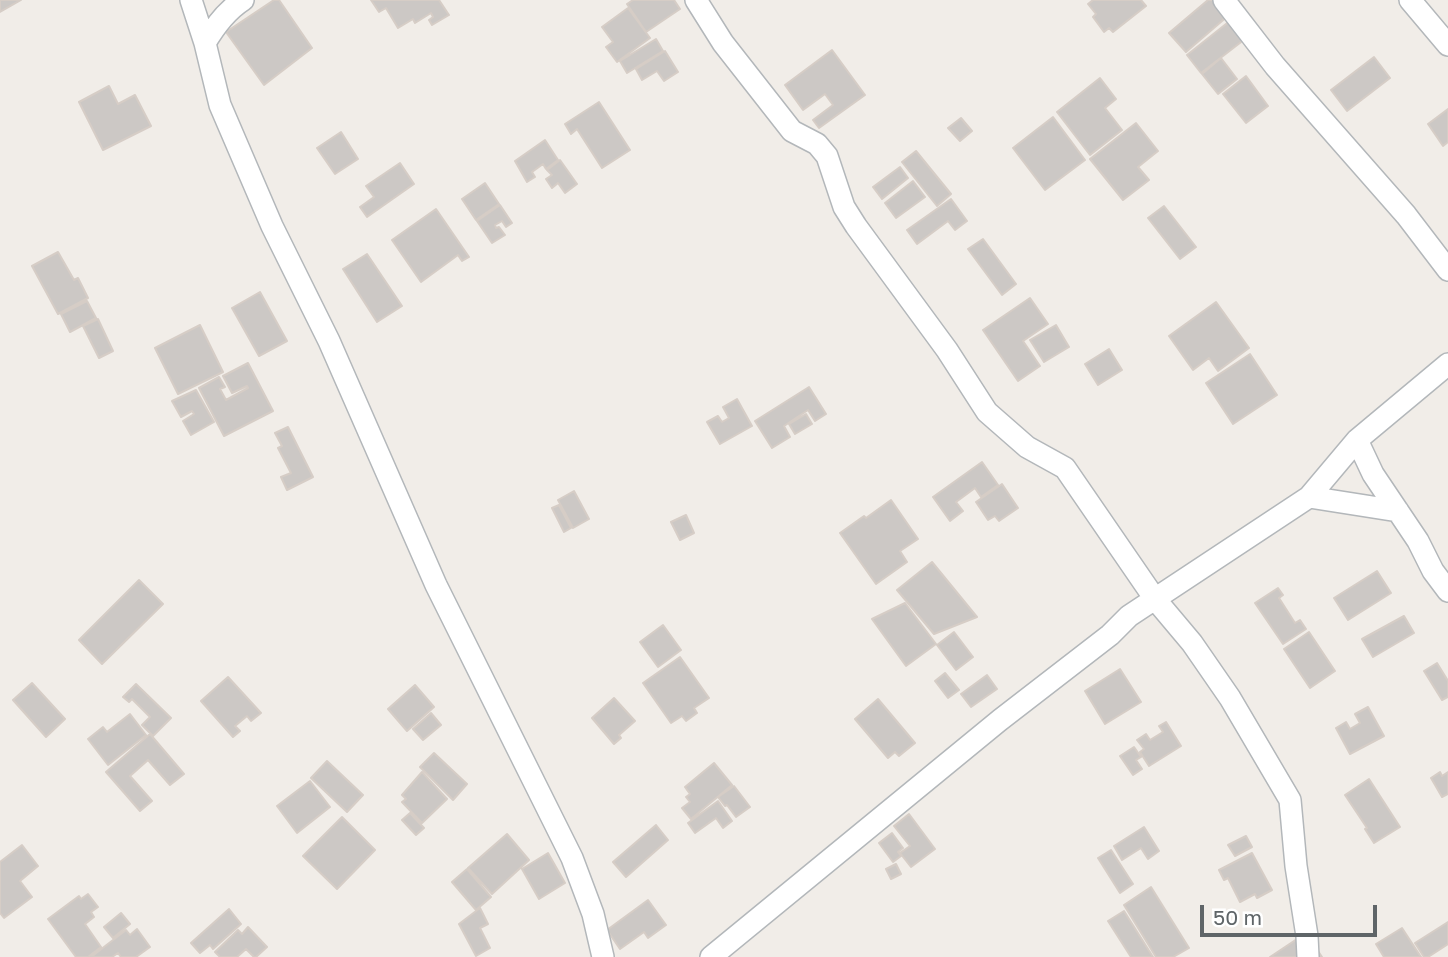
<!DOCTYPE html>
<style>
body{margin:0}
#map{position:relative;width:1448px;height:957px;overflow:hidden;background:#f1ede8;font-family:"Golos Text",sans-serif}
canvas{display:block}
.scale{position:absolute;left:1200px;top:905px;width:177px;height:32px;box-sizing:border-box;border:4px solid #5f6568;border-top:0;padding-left:9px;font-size:21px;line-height:24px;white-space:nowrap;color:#5f6568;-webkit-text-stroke:5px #fff;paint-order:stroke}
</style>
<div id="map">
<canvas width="1448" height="957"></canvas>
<div class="scale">50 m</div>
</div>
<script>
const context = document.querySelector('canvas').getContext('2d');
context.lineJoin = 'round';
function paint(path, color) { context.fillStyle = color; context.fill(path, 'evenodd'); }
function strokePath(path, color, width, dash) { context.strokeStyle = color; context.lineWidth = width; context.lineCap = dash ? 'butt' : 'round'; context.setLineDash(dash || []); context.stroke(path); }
const building = new Path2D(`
 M0,0H21L0,12Z
 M274,0H279L312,48L264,85L226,32Z
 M371,0H439L449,15L432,25L429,20L433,17L431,13L415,23L413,19L398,28L386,8L379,12Z
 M633,0H674L680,9L646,32L627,4Z
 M1093,0H1141L1146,6L1113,32L1109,28L1104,32L1093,17L1096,14L1088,4Z
 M1208,0H1216L1229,15L1186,52L1169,33Z
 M628,8L650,38L617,62L606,47L613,42L602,27Z
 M1231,20L1245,39L1201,73L1187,55Z
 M656,39L663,51L627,73L620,61Z
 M832,50L865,95L819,128L813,120L833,105L825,94L803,110L785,85Z
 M665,51L678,72L664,81L657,71L642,80L636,69Z
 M1374,57L1390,78L1347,111L1331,90Z
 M1221,58L1237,79L1218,94L1202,74Z
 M1246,76L1268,106L1246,123L1223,94Z
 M1100,78L1116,99L1105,108L1122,130L1090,155L1057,112Z
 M109,86L118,104L135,95L151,126L103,150L79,102Z
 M599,102L630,150L602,168L577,129L571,134L565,124Z
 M1448,109V142L1443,146L1428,124Z
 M1053,117L1085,160L1045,190L1013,148Z
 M961,118L972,131L960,141L948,128Z
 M1136,123L1158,151L1138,167L1149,180L1123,200L1090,159Z
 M341,132L358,159L335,174L317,148Z
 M545,140L558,160L546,169L543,164L532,172L535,177L527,182L515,161Z
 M916,151L951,194L937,206L902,162Z
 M560,160L577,184L565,193L558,183L552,188L546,179L552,175L547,170Z
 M400,163L414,184L367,217L360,207L374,197L366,186Z
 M900,167L908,178L882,199L873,187Z
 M913,181L925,197L896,218L885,203Z
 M485,183L499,204L476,220L462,199Z
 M951,199L967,221L955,230L948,221L917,244L907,230Z
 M500,205L512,223L506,227L502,221L495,225L496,228L499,227L505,235L492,243L477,221Z
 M1164,206L1196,247L1180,259L1148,218Z
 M436,209L469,257L462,261L458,255L421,282L392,240Z
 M983,239L1016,284L1002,295L968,249Z
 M58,252L74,280L78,278L88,298L58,314L32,266Z
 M367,254L402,306L377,322L343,269Z
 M260,292L287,341L259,356L232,308Z
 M1030,298L1048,324L1023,341L1040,366L1018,381L983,330Z
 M87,301L96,318L70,332L61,314Z
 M1216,302L1249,348L1218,371L1209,358L1193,370L1169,336Z
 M98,319L113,351L99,358L83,326Z
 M200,325L223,372L178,394L155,348Z
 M1056,325L1069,347L1044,362L1030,340Z
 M1109,349L1122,370L1098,385L1085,364Z
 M1250,354L1277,395L1233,424L1206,383Z
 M248,363L273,411L224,436L199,388L219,377L225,387L220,389L226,400L248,388L247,386L232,393L223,376Z
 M809,387L826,414L815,421L808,410L784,426L790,437L772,448L755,421Z
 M196,390L214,422L191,435L183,421L194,414L192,411L181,417L172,401Z
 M737,399L752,426L720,444L707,422L718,416L722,422L729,418L723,407Z
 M806,414L812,424L795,434L789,424Z
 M288,427L313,477L287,490L281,477L291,473L278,448L282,446L275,433Z
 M982,462L998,485L981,497L975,488L956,502L963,511L950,521L933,497Z
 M1002,484L1018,508L999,521L995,516L988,520L976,502Z
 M574,491L589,519L573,528L558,500Z
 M891,500L918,539L900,551L907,562L876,584L840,533L864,516L866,518Z
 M559,505L571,528L564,532L552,508Z
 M686,515L694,533L680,540L671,522Z
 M932,562L977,617L934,634L897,590Z
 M1377,571L1391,593L1348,620L1334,598Z
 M139,580L163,604L102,664L79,640Z
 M1278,588L1283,595L1279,598L1295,623L1300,620L1306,629L1283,644L1255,603Z
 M905,603L936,644L906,666L872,619Z
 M1404,616L1414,633L1373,657L1362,639Z
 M663,625L681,650L658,667L640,642Z
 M954,632L973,657L956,670L937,645Z
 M1309,632L1335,671L1310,688L1284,649Z
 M680,657L709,698L694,708L697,713L686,721L682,716L671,723L643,683Z
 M1437,663L1448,681V697L1442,700L1424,671Z
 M1120,669L1141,702L1105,724L1085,691Z
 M945,673L959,690L948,698L935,681Z
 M987,675L997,689L971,707L961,694Z
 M228,677L261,713L251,721L247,716L235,726L240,731L233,737L201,701Z
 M32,683L65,719L46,737L13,700Z
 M136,684L171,718L153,736L142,725L150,717L132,699L129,702L123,697Z
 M415,685L434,707L407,731L388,709Z
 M614,698L635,721L619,735L621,738L614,744L592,718Z
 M878,699L915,743L899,756L895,752L888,758L855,719Z
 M1368,707L1384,736L1350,754L1336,728L1346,722L1350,729L1360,723L1355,714Z
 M431,713L441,725L423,740L413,729Z
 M130,714L146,735L108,765L88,739L103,727L107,732Z
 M1166,722L1181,746L1149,766L1140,752L1144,749L1137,740L1146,734L1150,740L1163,732L1159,726Z
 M150,734L184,774L170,785L148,760L130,776L152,801L140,811L106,772Z
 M1134,747L1141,757L1136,760L1142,769L1133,775L1120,756Z
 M434,753L467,784L453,800L420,767Z
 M327,761L363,795L347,812L311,778Z
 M714,763L732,785L691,819L682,808L690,802L686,797L690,794L685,787Z
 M422,772L447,799L422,823L402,802L406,799L402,795Z
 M1440,772L1442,776L1448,772V794L1442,797L1431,778Z
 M1369,779L1400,827L1374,843L1365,829L1367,828L1345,795Z
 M310,781L330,807L297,833L277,806Z
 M734,786L750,807L736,817L727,805L725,806L718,797Z
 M718,801L732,821L723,828L716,818L695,833L688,823Z
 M410,813L424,828L416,835L402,820Z
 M909,814L935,849L911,867L900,853L910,846L894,826Z
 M342,817L375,850L337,889L303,856Z
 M656,825L668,840L626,877L613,862Z
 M1144,827L1159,851L1148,859L1141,848L1122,860L1114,846Z
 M892,833L903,848L898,852L901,856L893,862L879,843Z
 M507,834L529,860L492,894L468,868Z
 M1246,836L1252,847L1235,856L1228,845Z
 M22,845L38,866L20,881L32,897L4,918L0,913V862Z
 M1111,850L1133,884L1120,893L1098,858Z
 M548,853L565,883L539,899L522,869Z
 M1252,853L1272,890L1257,898L1255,894L1240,902L1228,878L1224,880L1219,870Z
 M896,864L901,874L891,879L886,869Z
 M467,869L491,897L476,910L452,882Z
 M1151,887L1189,948L1173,957H1156L1124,905Z
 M88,894L98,907L91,912L94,917L85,924L101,947L88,957H76L48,919L79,896L81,899Z
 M648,900L666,925L648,938L644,932L620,949L607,930Z
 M480,908L488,924L480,928L490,948L476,956L459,924Z
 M229,909L241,924L213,949L210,945L200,953L191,943Z
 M1124,911L1153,957H1131L1108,921Z
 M121,913L130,924L113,938L104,927Z
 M1448,922V944L1428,957H1424L1415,943Z
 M248,927L267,947L256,957H254L246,949L237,957H220L215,952L238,930L242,934Z
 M1402,928L1421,957H1384L1376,944Z
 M137,929L150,947L136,957H121L118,953L112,957H91L126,930L130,935Z
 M1306,933L1322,957H1270Z`);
const street = new Path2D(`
 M191,0L205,43L220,105L272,226L329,341L436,585L572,858L593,914L603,957
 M696,0L723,43L792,131L817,144L827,156L844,207L856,226L947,350L987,412L1027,447L1065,468L1155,599L1192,643L1230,698L1290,800L1296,866L1307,936L1308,957
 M1224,0L1275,66L1406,215L1448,270
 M1410,0L1448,45
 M205,43C215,26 226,11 243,0
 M1357,440L1373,474L1418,541L1433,571L1448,591
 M1309,497L1398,511
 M711,957L1000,720L1110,635L1129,616L1309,497L1357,440L1448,364`);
paint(building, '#ccc8c5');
strokePath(building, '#d6cdc6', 2);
strokePath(street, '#b3b7ba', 24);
strokePath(street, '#fff', 21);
</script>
